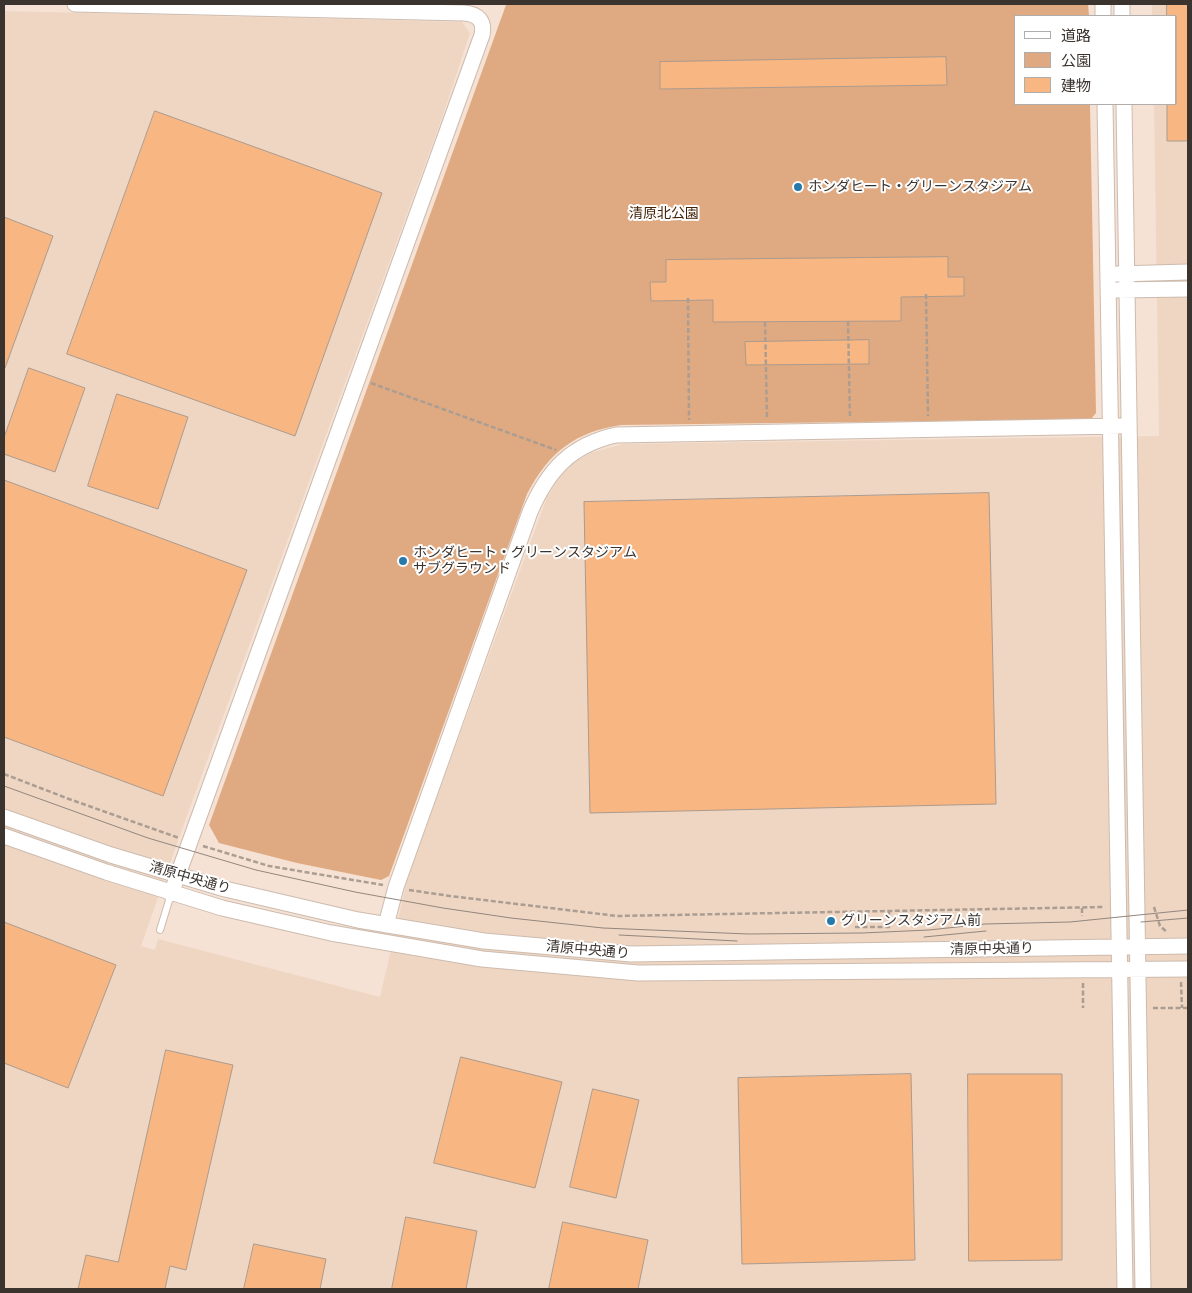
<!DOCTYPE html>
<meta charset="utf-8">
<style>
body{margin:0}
#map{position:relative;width:1192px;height:1293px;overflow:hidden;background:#f5e2d4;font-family:Inter,"Noto Sans JP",sans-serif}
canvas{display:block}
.frame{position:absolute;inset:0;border:5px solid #3a332e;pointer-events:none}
.legend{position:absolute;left:1014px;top:15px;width:162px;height:90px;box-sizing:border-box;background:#fff;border:1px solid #b0adab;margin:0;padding:6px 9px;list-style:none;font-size:15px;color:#3a332e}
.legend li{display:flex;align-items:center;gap:10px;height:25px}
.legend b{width:25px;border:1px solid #b0adab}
</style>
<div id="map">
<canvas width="1192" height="1293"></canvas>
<div class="frame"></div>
<ul class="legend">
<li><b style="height:6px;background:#fff"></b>道路</li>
<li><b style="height:14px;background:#dfaa81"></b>公園</li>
<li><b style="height:14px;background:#f8b683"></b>建物</li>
</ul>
</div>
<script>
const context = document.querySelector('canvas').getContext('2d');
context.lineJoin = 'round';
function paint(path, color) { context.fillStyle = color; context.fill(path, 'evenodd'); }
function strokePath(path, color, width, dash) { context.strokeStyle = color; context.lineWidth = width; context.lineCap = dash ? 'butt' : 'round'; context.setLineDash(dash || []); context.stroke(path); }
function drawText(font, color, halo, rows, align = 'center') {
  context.font = font + ' Inter,"Noto Sans JP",sans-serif'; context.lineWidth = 4; context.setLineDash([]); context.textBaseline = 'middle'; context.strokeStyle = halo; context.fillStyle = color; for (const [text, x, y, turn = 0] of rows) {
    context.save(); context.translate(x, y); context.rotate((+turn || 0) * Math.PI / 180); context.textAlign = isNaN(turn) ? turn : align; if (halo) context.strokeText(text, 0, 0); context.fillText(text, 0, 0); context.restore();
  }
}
const built = new Path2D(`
 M1152,4H1188V1289H4V11L462,22L470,33L442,118L185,821L141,946L155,950L158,939L380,997L408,876L547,497L558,479L572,464L590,453L623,444L1159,436L1154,104H1176V16H1152Z`);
const green = new Path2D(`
 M458,4H1088L1089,16H1016V104H1090L1096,413L1091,419L621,425C575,432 549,452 527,494L389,876L381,880L297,863L219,843L209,825L506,5Z`);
const building = new Path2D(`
 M1167,4H1188V141H1167V104H1176V16H1167Z
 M946,57L947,85L660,89V62Z
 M155,111L382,193L295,436L67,354Z
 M4,217L53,236L5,368L4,367Z
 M948,257V277H964V296L901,297V321L713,322V300L651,301L650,282H666V260Z
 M869,340V364L746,365L745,342Z
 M29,368L85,388L55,472L4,454V438Z
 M117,394L188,417L158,509L88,486Z
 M4,480L247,570L163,796L4,737Z
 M989,493L996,804L590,813L584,502Z
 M4,922L116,965L68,1088L4,1063Z
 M166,1050L233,1065L186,1270L170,1266L165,1289H78L86,1255L118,1262Z
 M461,1057L562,1082L535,1188L434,1163Z
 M911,1074L915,1260L742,1264L738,1078Z
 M968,1074H1062V1260L969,1261Z
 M593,1089L639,1100L616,1198L570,1187Z
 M406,1217L477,1231L466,1289H392Z
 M563,1222L648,1240L638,1289H549Z
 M254,1244L326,1259L320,1289H244Z`);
const path = new Path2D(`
 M926,294L928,416
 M688,298L689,420
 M848,321L850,417
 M765,322L767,418
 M371,383L556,450
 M4,774L69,799L179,838
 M203,846L269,866L383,885
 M409,890L450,896L617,916L1104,907
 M1154,907L1160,926L1167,932
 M1082,908V916
 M855,927H889V911
 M1181,982L1182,1008
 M1083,983V1008
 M1153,1008H1188`);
const service = new Path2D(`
 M160,930L171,894`);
const tertiary = new Path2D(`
 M75,4L464,13C478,14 485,21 482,35L171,894
 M1103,4V16
 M1122,4V16
 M1105,104L1125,1289
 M1124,104L1143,1289
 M1117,274L1188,272
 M1117,290L1188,289
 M4,817L111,855L225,889L358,920L484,941L631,954L1188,946
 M4,836L106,872L222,908L331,933L482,959L638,973L1188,969
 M386,925L396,887L530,512C548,470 571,445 616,435L1120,426`);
const tram = new Path2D(`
 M4,786L148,838L256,870L355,892L443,908L511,918L603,928L748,934L862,933L929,930L985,924L1070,922L1188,910
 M1141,922L1188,918
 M619,935L737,941
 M924,937L986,931`);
const markers = [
 [798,187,5,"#257aaa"],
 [403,561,5,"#257aaa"],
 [831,921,5,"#257aaa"]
];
const poiNames = [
 ["ホンダヒート・グリーンスタジアム",808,187],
 ["ホンダヒート・グリーンスタジアム",413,553],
 ["サブグラウンド",413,569],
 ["グリーンスタジアム前",841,921]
];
const parkNames = [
 ["清原北公園",664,214]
];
const streetNames = [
 ["清原中央通り",190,878,16],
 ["清原中央通り",992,949,-1],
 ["清原中央通り",588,950,5]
];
paint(built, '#eed6c3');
paint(green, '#dfaa81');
paint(building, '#f8b683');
strokePath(building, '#ac9b8e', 1);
strokePath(service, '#cdbbae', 8);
strokePath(tertiary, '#cdbbae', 17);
strokePath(path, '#ab9d92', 2.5, [5, 2.5]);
strokePath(service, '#fff', 6);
strokePath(tertiary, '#fff', 15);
strokePath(tram, '#93867d', 1);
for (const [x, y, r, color] of markers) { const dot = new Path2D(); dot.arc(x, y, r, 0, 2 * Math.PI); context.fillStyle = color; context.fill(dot); strokePath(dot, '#fff', 2); }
drawText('14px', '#3a332e', '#fff', poiNames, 'left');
drawText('14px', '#432306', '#fff', parkNames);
drawText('14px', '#3a332e', '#fff', streetNames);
</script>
